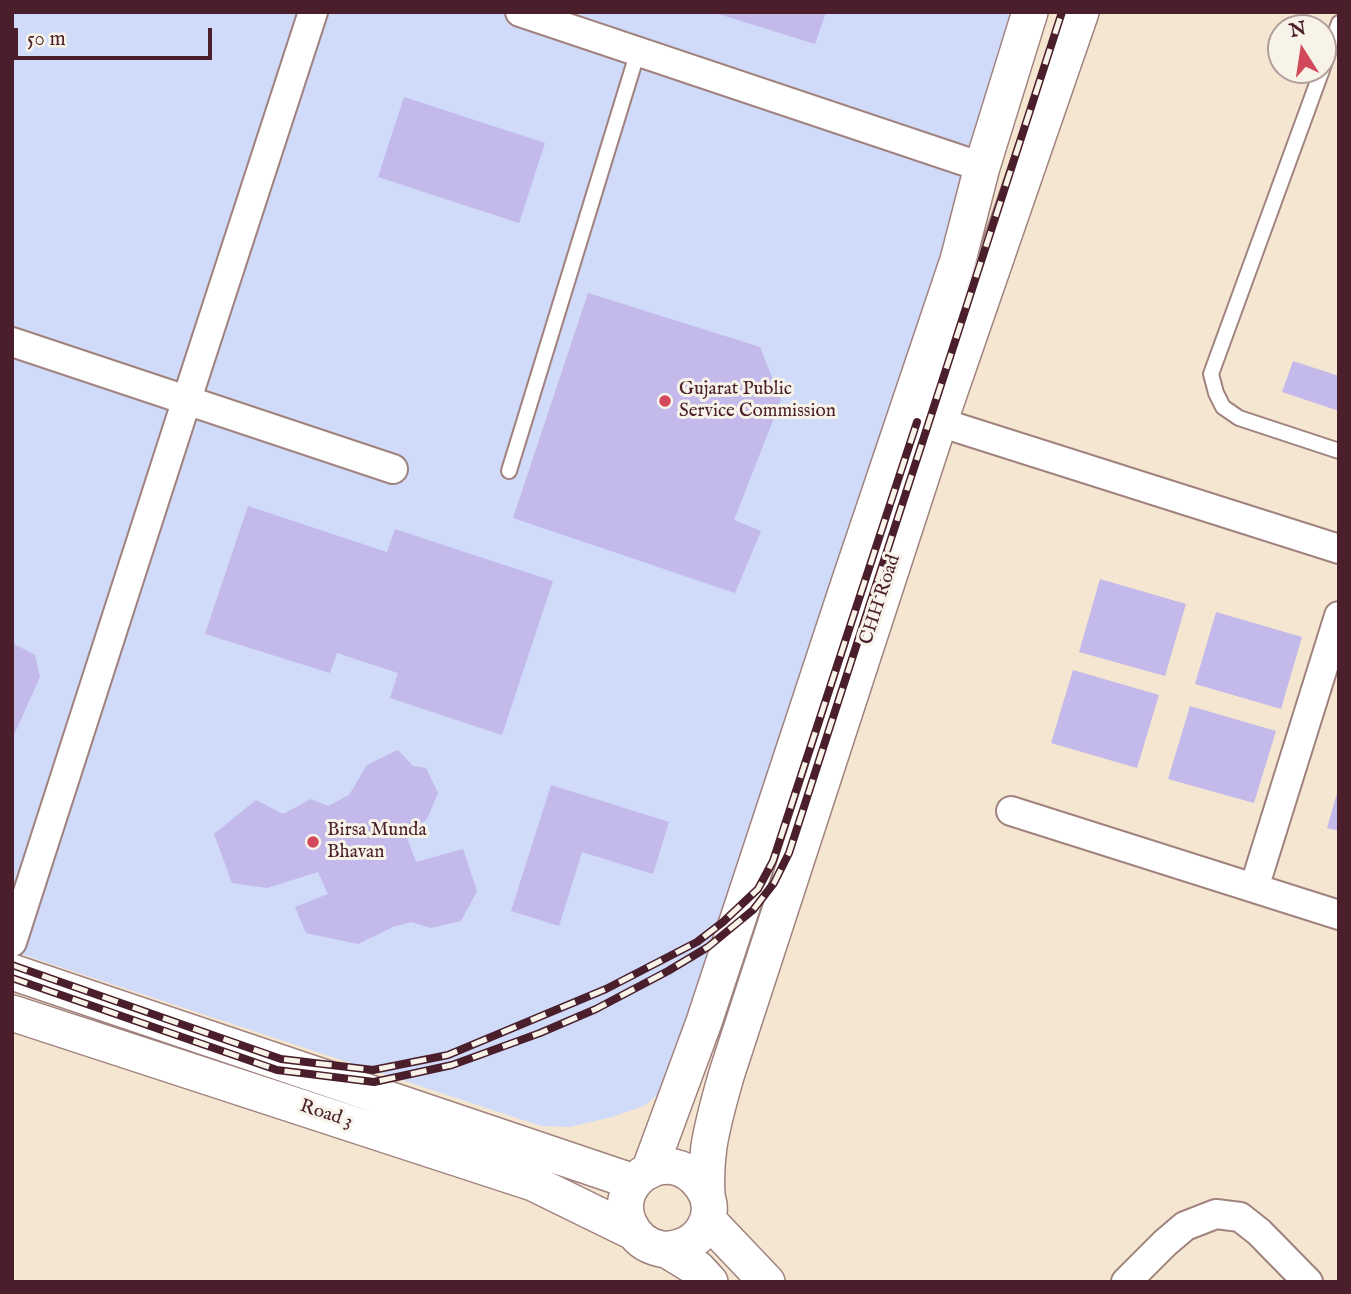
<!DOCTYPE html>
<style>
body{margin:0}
#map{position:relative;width:1351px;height:1294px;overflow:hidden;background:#f5e6d1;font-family:"IM FELL English",serif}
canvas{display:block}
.frame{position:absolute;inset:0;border:14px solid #4a1f2b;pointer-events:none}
.north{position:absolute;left:1267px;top:14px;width:70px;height:70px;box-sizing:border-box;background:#f7f3e8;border:2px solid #b29e9c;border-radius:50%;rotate:348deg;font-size:19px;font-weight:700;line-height:28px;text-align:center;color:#4a1f2b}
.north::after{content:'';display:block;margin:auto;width:24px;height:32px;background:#d1495b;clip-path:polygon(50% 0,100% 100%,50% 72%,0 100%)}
.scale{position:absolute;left:14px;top:28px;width:198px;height:32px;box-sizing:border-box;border:4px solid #4a1f2b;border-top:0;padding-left:9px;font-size:21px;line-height:24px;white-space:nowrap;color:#4a1f2b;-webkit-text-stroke:5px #f7f3e8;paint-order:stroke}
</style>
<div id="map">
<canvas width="1351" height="1294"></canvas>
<div class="frame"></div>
<div class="north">N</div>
<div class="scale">50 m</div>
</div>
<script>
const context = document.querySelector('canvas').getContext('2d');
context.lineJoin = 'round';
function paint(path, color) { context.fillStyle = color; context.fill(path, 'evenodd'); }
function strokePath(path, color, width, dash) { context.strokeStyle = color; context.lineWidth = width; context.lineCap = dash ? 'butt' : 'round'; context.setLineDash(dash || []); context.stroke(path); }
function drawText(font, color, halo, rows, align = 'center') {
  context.font = font + ' "IM FELL English",serif'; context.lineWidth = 6; context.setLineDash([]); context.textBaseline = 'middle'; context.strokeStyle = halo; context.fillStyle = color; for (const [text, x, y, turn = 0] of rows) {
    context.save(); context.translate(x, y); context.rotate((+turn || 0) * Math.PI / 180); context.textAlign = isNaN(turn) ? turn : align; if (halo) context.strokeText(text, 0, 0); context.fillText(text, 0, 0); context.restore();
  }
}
const built = new Path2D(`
 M12,12H1019L682,1075L644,1106L612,1117L570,1127L541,1126L12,951Z`);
const building = new Path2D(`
 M712,12H826L815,44Z
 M404,97L545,143L519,223L378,177Z
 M588,293L760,347L781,400L734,520L761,531L735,593L513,518Z
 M1293,361L1339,376V411L1282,392Z
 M248,506L387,552L395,529L553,581L502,735L390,698L398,673L337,653L330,673L205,634Z
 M1100,579L1186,604L1165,676L1079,652Z
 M1216,612L1302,637L1281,709L1195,684Z
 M12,643L35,655L40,677L12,739Z
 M1073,670L1159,695L1137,768L1051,743Z
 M1190,706L1276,731L1254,803L1168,779Z
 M398,750L413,766L426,768L438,793L427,819L406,835L416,862L463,849L477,891L461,921L431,928L411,922L393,927L358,944L306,933L295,907L328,894L318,872L267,888L232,883L214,834L256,800L283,814L311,799L328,806L349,795L367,765Z
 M551,785L669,822L653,874L582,852L559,926L511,911Z
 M1338,790H1339V831L1327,828Z`);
const service = new Path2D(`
 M1323,67L1339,23
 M1322,70L1211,374L1216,393L1223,407L1239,418L1339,451
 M509,471L638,51`);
const minor = new Path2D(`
 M520,12L982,167
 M12,342L393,469
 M920,416L1339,549
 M1011,811L1339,915
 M1254,888L1339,616
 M12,942L187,399L313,12
 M1126,1282L1165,1243L1185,1226L1216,1214L1240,1217L1259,1232L1308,1282`);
const tertiary = new Path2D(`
 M12,972L634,1182
 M12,1013L533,1183L633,1232
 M649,1171L704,1022L848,586L958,260L982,167L1030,12
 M707,1195C678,1137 609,1178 629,1223C635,1237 646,1246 661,1249C670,1250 678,1248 687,1244C701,1237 711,1221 709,1205C709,1202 707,1198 707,1194C706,1179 707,1161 709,1146C713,1122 720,1097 727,1073L939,423L1081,12
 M708,1220L767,1282
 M667,1250L698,1269L710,1282`);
const rail = new Path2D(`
 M12,965L281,1059L373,1070L448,1055L606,989L697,942L723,922L758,889L773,861L917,422
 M12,978L277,1070L374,1082L452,1065L540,1033L596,1009L668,971L708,947L753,910L774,883L789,853L1062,12`);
const markers = [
 [665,401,7,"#d1495b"],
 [313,842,7,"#d1495b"]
];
const poiNames = [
 ["Gujarat Public",679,390],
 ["Service Commission",679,412],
 ["Birsa Munda",327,831],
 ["Bhavan",327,853]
];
const streetNames = [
 ["CHH Road",881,600,-72],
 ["Road 3",326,1115,18]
];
paint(built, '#d0daf9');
paint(building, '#c3b9ea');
strokePath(service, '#a0827e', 18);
strokePath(minor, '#a0827e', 32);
strokePath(tertiary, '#a0827e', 38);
strokePath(service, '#fff', 14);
strokePath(minor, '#fff', 28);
strokePath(tertiary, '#fff', 35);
strokePath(rail, '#4a1f2b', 8);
strokePath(rail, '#f7f3e8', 5, [16]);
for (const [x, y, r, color] of markers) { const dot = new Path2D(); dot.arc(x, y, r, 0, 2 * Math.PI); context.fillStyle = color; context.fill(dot); strokePath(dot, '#f7f3e8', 2.5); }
drawText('19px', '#4a1f2b', '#f7f3e8', poiNames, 'left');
drawText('19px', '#4a1f2b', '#f7f3e8', streetNames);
</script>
